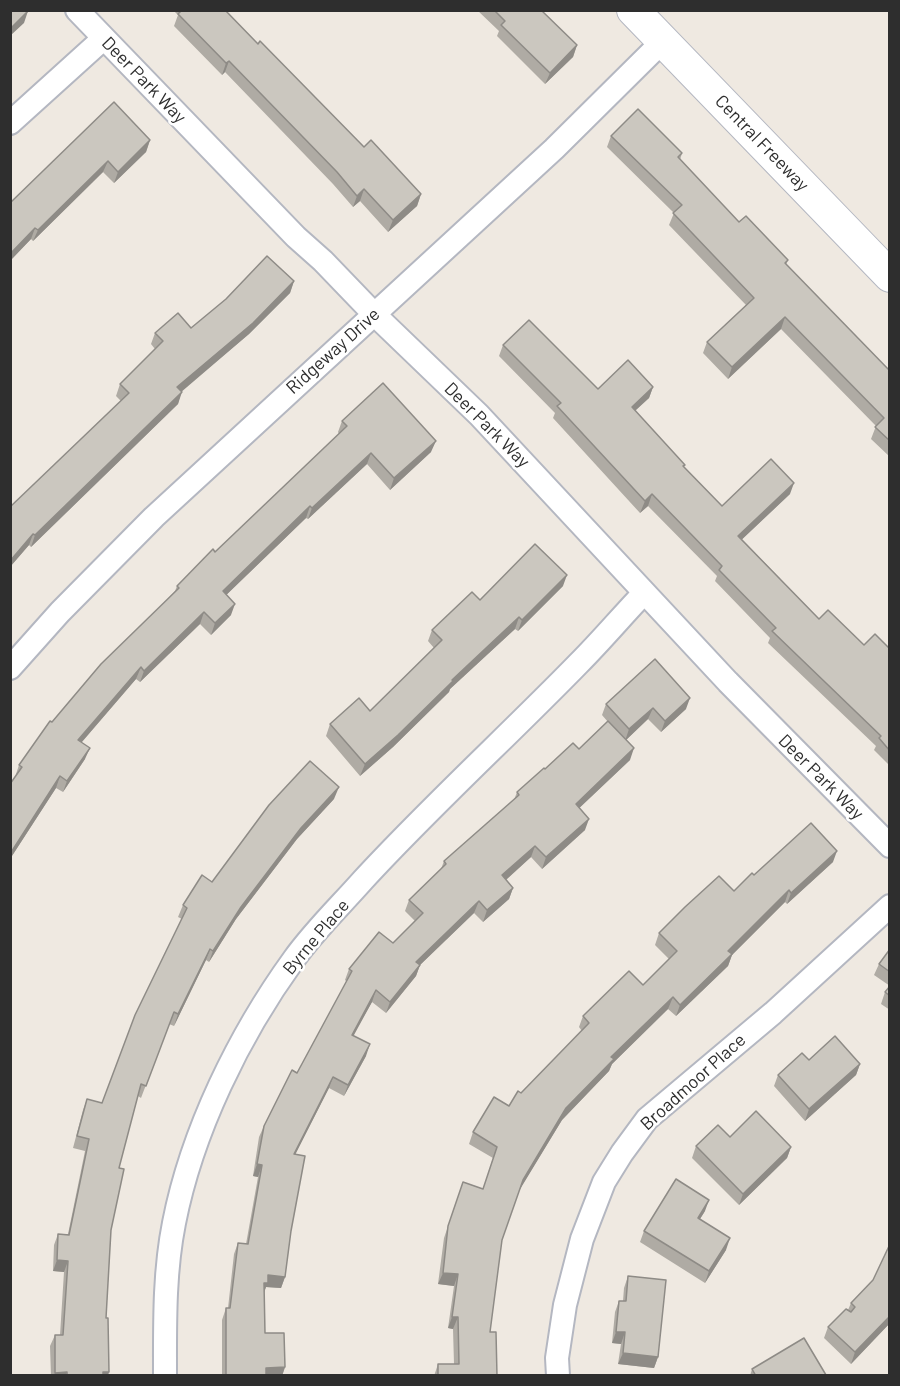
<!DOCTYPE html>
<style>
body{margin:0}
#map{position:relative;width:900px;height:1386px;overflow:hidden;background:#efe9e1;font-family:Barlow,sans-serif}
canvas{display:block}
.frame{position:absolute;inset:0;border:12px solid #2e2e2e;pointer-events:none}
</style>
<div id="map">
<canvas width="900" height="1386"></canvas>
<div class="frame"></div>
</div>
<script>
const context = document.querySelector('canvas').getContext('2d');
context.lineJoin = 'round';
function strokePath(path, color, width, dash) { context.strokeStyle = color; context.lineWidth = width; context.lineCap = dash ? 'butt' : 'round'; context.setLineDash(dash || []); context.stroke(path); }
function paint(path, color) { context.fillStyle = color; context.fill(path, 'evenodd'); }
function drawText(font, color, halo, rows, align = 'center') {
  context.font = font + ' Barlow,sans-serif'; context.lineWidth = 5; context.setLineDash([]); context.textBaseline = 'middle'; context.strokeStyle = halo; context.fillStyle = color; for (const [text, x, y, turn = 0] of rows) {
    context.save(); context.translate(x, y); context.rotate((+turn || 0) * Math.PI / 180); context.textAlign = isNaN(turn) ? turn : align; if (halo) context.strokeText(text, 0, 0); context.fillText(text, 0, 0); context.restore();
  }
}
const minor = new Path2D(`
 M77,10L296,237L323,261L374,314L479,415L728,682L890,846
 M10,123L104,38
 M10,668L60,612L154,517L554,149L663,41
 M165,1376C165,1325 164,1273 174,1223C192,1131 239,1035 294,959C314,931 340,906 363,880C432,805 508,736 579,663C601,641 622,616 644,593
 M558,1376L557,1358L565,1305L582,1239L604,1182L622,1153L647,1119L773,1013L890,906`);
const secondary = new Path2D(`
 M633,10L890,276`);
const wall = new Path2D(`
 M173,10H225L258,44L364,147L421,194L417,206L388,232L360,201L353,207L333,184L225,72L222,75L174,26L178,15Z
 M477,10H541L577,45L573,57L545,84L497,36L499,31Z
 M611,136L682,153L680,160L739,222L788,260L786,265L890,371V457L871,439L876,426L781,329L728,379L703,353L707,342L746,305L669,225L674,213L607,147Z
 M150,140L146,152L114,183L103,172L33,241L31,239L10,261V203Z
 M294,281L290,293L249,334L181,391L178,404L31,547L29,545L10,567L121,401L116,396L120,384L155,349L151,344L155,333L191,328Z
 M503,345L598,389L653,387L649,398L635,411L685,465L684,467L722,506L790,494L742,539L819,619L864,645L890,649V766L874,750L876,746L768,643L770,638L715,581L717,576L648,506L640,513L553,418L555,413L499,356Z
 M342,421L431,452L390,490L367,464L308,519L306,518L226,595L231,615L211,635L200,624L140,682L136,679L82,742L85,759L63,792L56,788L10,859V784L15,777L19,765L52,722L175,591L177,586L215,552L339,434L338,432Z
 M563,586L518,631L515,629L450,689L449,692L393,747L360,776L326,736L330,724L370,711L434,648L428,641L432,630L480,600Z
 M606,704L686,709L661,732L648,719L626,740L630,760L579,808L585,830L542,869L531,857L506,880L513,888L509,899L483,922L474,913L420,965L416,976L386,1013L372,1002L353,1035L366,1056L344,1096L329,1088L295,1154L291,1231L285,1277L281,1288L266,1287L264,1293L265,1333L285,1367L282,1376H222V1320L226,1308H228L234,1254L238,1243L246,1244L258,1177L253,1176L259,1137L264,1126L297,1073L347,982L345,980L349,969L393,943L415,921L405,911L409,900L441,869L444,861L514,800L517,792L545,769L579,749L608,722L602,715Z
 M334,799L297,839L236,919L209,962L206,960L174,1026L169,1024L141,1098L138,1096L119,1168L111,1230L106,1318L108,1376H51L50,1346L55,1335H60L64,1272L53,1271L54,1245L58,1234H68L85,1151L73,1148L83,1110L87,1099L102,1103L182,919L178,917L183,905L212,882Z
 M833,862L787,904L785,902L732,955L728,966L676,1016L668,1009L612,1064L609,1071L562,1120L519,1190L502,1240L490,1332L497,1376H434L438,1364H454L453,1329L448,1328L454,1286L438,1284L444,1238L463,1182L483,1189L493,1158L469,1144L473,1132L509,1106L521,1093L582,1031L579,1027L583,1016L643,985L669,959L655,945L659,933L734,891L754,875Z
 M890,949V986L874,975L879,964Z
 M890,987V1010L881,1004L885,992Z
 M809,1060L860,1064L856,1075L805,1121L774,1086L778,1075Z
 M730,1137L791,1147L787,1158L739,1205L692,1158L696,1146Z
 M705,1211L700,1219L726,1250L705,1283L640,1242L644,1231Z
 M628,1276L658,1357L654,1368L618,1364L621,1344L612,1343L615,1312L619,1301H623L624,1288Z
 M851,1303L890,1323L851,1364L824,1338L828,1327L848,1310Z
 M752,1369L826,1375L750,1376Z`);
const shadedWall = new Path2D(`
 M28,11L24,23L10,36V29Z
 M577,45L573,57L545,84L550,73Z
 M229,61L225,72L222,75L226,63Z
 M150,140L146,152L114,183L118,172Z
 M108,161L103,172L33,241L38,230Z
 M364,189L360,201L353,207L357,196Z
 M421,194L417,206L388,232L393,220Z
 M35,228L31,239L10,261V254Z
 M294,281L290,293L249,334L173,399L177,387Z
 M785,317L781,329L728,379L732,367Z
 M653,387L649,398L627,418L632,407Z
 M182,392L178,404L31,547L35,535Z
 M436,441L431,452L390,490L394,478Z
 M371,453L367,464L308,519L312,508Z
 M794,483L790,494L734,547L738,536Z
 M652,494L648,506L640,513L645,501Z
 M310,506L306,518L218,603L223,591Z
 M33,534L29,545L10,567V561Z
 M567,575L563,586L518,631L522,620Z
 M235,604L231,615L211,635L215,623Z
 M204,612L200,624L140,682L144,671Z
 M519,617L515,629L450,689L449,692L393,747L360,776L365,764L452,680Z
 M141,667L136,679L74,751L78,740Z
 M690,698L686,709L661,732L665,721Z
 M653,708L648,719L625,741L629,729Z
 M90,748L85,759L63,792L67,781Z
 M634,748L630,760L572,815L576,804Z
 M60,776L56,788L10,859V854Z
 M339,787L334,799L297,839L236,919L209,962L213,951L241,907L301,828Z
 M589,819L585,830L542,869L546,857Z
 M535,846L531,857L498,887L502,875Z
 M837,851L833,862L787,904L791,893Z
 M513,888L509,899L483,922L487,910Z
 M789,890L785,902L732,955L728,966L676,1016L680,1005L728,951Z
 M479,901L474,913L420,965L416,976L386,1013L390,1002L416,962Z
 M210,949L206,960L174,1026L178,1014Z
 M376,990L372,1002L348,1046L352,1035Z
 M673,997L668,1009L612,1064L609,1071L562,1120L519,1191L523,1180L566,1108L611,1057Z
 M370,1044L366,1056L344,1096L348,1085Z
 M860,1064L856,1075L805,1121L809,1109Z
 M333,1077L329,1088L290,1165L294,1154Z
 M791,1147L787,1158L739,1205L743,1194Z
 M257,1164L262,1165L258,1177L253,1176Z
 M709,1200L705,1211L693,1230L698,1218Z
 M730,1238L726,1250L705,1283L709,1271Z
 M57,1260L68,1261L64,1272L53,1271Z
 M443,1273L458,1274L454,1286L438,1284Z
 M268,1275L285,1277L281,1288L266,1287L263,1295L264,1283Z
 M890,1316V1323L851,1364L855,1352Z
 M452,1317H458L453,1329L448,1328Z
 M616,1332H625L621,1344L612,1343Z
 M623,1353L658,1357L654,1368L618,1364Z
 M285,1367L282,1376H263L266,1368Z
 M67,1372L65,1376H54L55,1373Z
 M103,1372H109L108,1376H101Z`);
const building = new Path2D(`
 M10,10L28,11L10,29Z
 M182,10H225L258,44L260,41L364,147L371,140L421,194L393,220L364,189L357,196L337,172L229,61L226,63L178,14Z
 M494,10H541L577,45L550,73L501,25L505,21Z
 M114,102L150,140L118,172L108,161L38,230L35,228L10,254V203Z
 M638,109L682,153L678,157L739,222L746,216L788,260L785,263L890,371V441L875,427L884,418L785,317L732,367L707,342L754,298L673,213L682,205L611,136Z
 M267,256L294,281L253,323L177,387L182,392L35,535L33,534L10,561V507L129,393L120,384L163,341L155,333L178,313L191,328L226,299Z
 M529,320L598,389L628,360L653,387L632,407L685,465L683,466L722,506L771,459L794,483L738,536L819,619L828,610L864,645L875,634L890,649V751L879,738L881,736L772,631L776,628L719,570L722,566L652,494L645,501L557,406L561,403L503,345Z
 M383,383L436,441L394,478L371,453L312,508L310,506L223,591L235,604L215,623L204,612L144,671L141,667L78,740L90,748L67,781L60,776L10,854V784L22,767L19,765L50,721L52,722L101,664L179,588L177,586L213,549L215,552L347,426L342,421Z
 M535,544L567,575L522,620L519,617L452,680L453,681L398,735L365,764L330,724L359,698L370,711L442,640L432,630L472,592L480,600Z
 M655,659L690,698L665,721L653,708L629,729L606,704Z
 M608,721L634,748L576,804L589,819L546,857L535,846L502,875L513,888L487,910L479,901L416,962L420,965L390,1002L376,990L352,1035L370,1044L348,1085L333,1077L294,1154L305,1156L291,1231L285,1277L268,1275V1283H264L265,1333H284L285,1367L266,1368V1376H226V1308H230L238,1243L248,1244L262,1165L257,1164L264,1126L292,1070L297,1073L352,971L349,969L379,932L393,943L423,913L409,900L446,864L444,861L519,795L517,792L544,768L545,769L573,743L579,749Z
 M310,761L339,787L301,828L241,907L213,951L210,949L178,1014L174,1012L146,1086L141,1084L119,1168L124,1169L111,1230L106,1318H108L109,1372H103V1376H67V1372L55,1373V1335H63L68,1261L57,1260L58,1234L69,1235L89,1139L77,1136L87,1099L102,1103L135,1015L187,908L183,905L202,875L212,882L269,805Z
 M811,823L837,851L791,893L789,890L728,951L732,954L680,1005L673,997L611,1057L614,1059L566,1108L523,1180L502,1240L490,1332H496L497,1376H438V1364H459L458,1317H452L458,1274L443,1273L448,1226L463,1182L483,1189L497,1147L473,1132L494,1097L509,1106L518,1091L521,1093L589,1023L583,1016L629,971L643,985L677,951L659,933L685,907L719,876L734,891L752,873L754,875Z
 M890,949V972L879,964Z
 M890,986V996L885,992Z
 M835,1036L860,1064L809,1109L778,1075L802,1053L809,1060Z
 M756,1111L791,1147L743,1194L696,1146L718,1125L730,1137Z
 M676,1179L709,1200L698,1218L730,1238L709,1271L644,1231Z
 M890,1244V1316L855,1352L828,1327L846,1309L851,1312L855,1307L851,1303L873,1280Z
 M628,1276L666,1280L658,1357L623,1353L625,1332H616L619,1301H626Z
 M804,1338L826,1375L756,1376L752,1369Z`);
const streetNames = [
 ["Deer Park Way",144,80,46],
 ["Central Freeway",762,143,46],
 ["Ridgeway Drive",333,351,-42],
 ["Deer Park Way",487,425,45],
 ["Deer Park Way",821,777,45],
 ["Byrne Place",316,937,-50],
 ["Broadmoor Place",693,1082,-42]
];
strokePath(minor, '#b4b7c1', 26);
strokePath(secondary, '#b4b7c1', 34);
strokePath(minor, '#fff', 22);
strokePath(secondary, '#fff', 32);
paint(wall, '#afaba4');
paint(shadedWall, '#8e8b86');
paint(building, '#cbc7bf');
strokePath(building, '#8e8b86', 1.5);
drawText('18px', '#2e2e2e', '#fff', streetNames);
</script>
